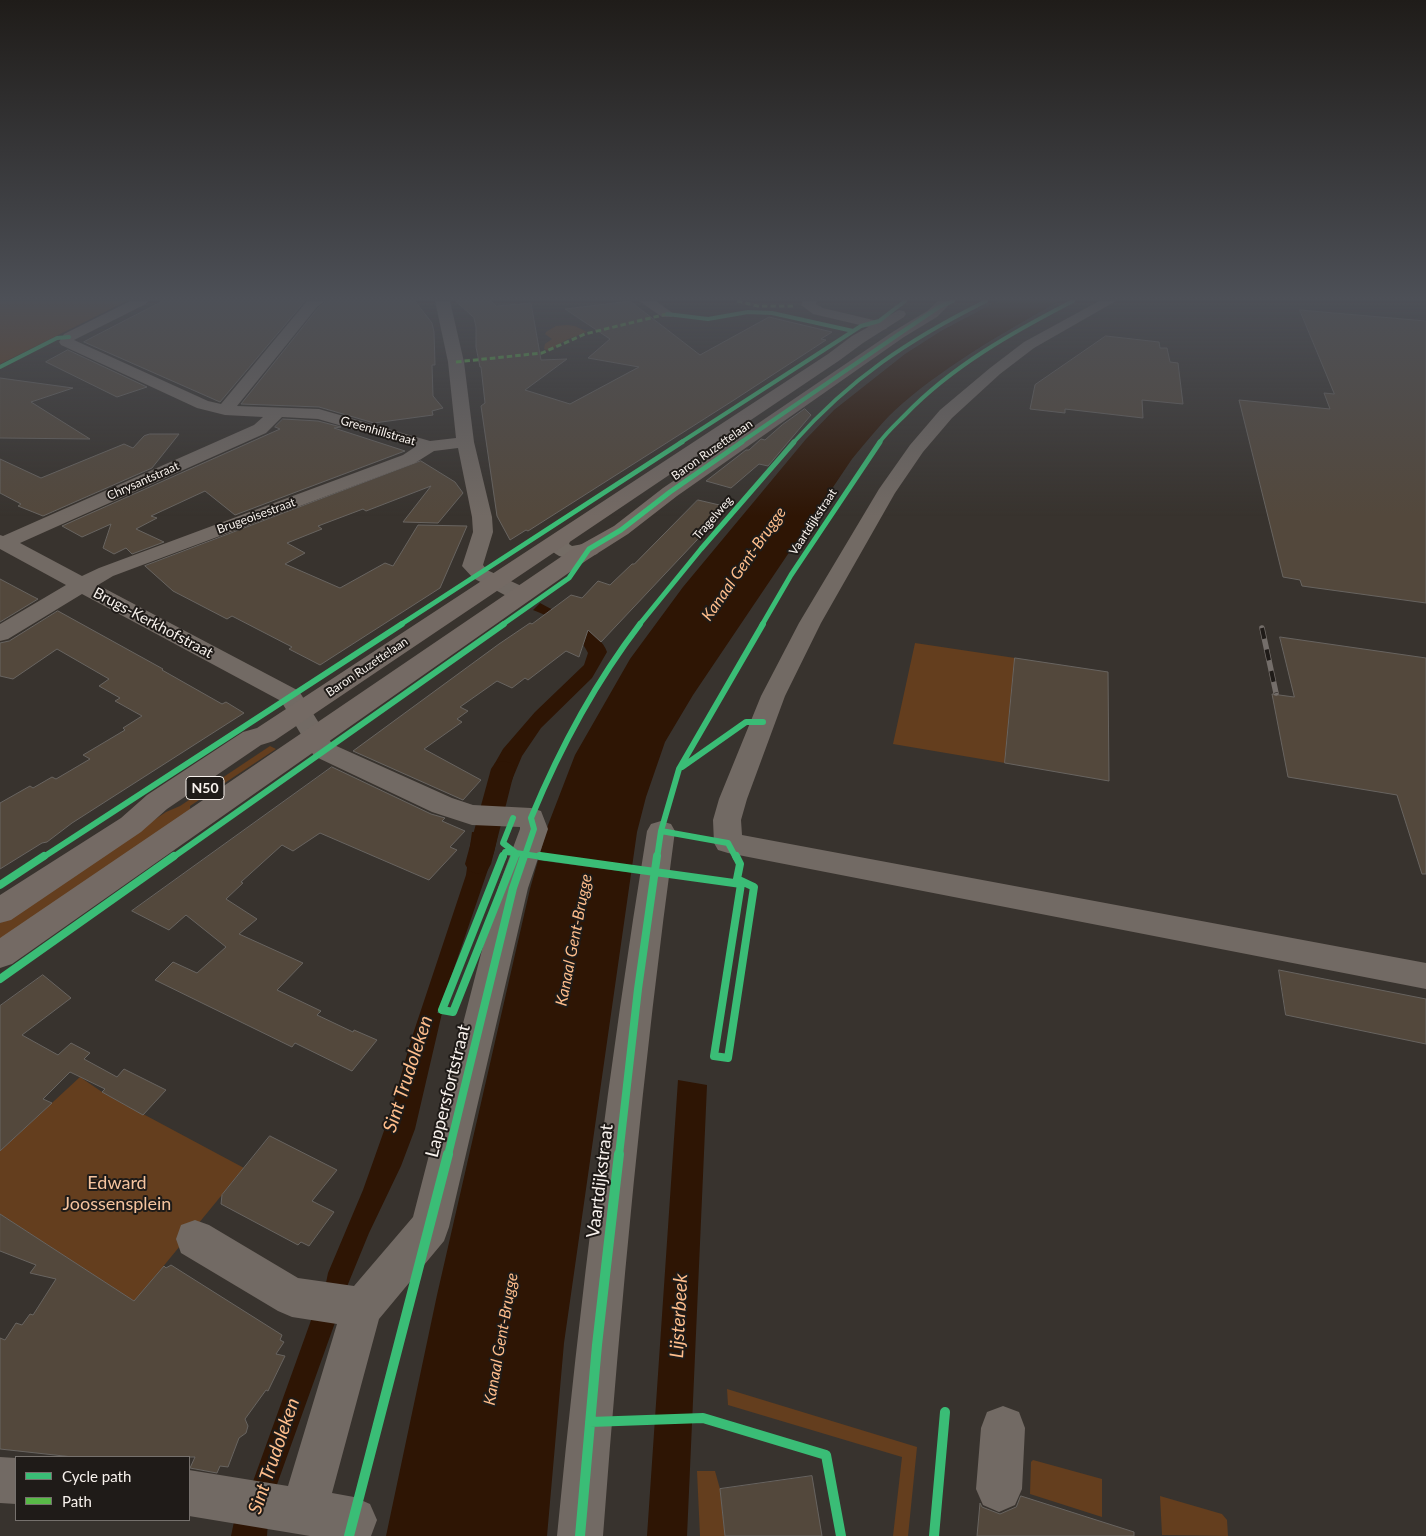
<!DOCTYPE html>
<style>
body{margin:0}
#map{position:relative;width:1426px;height:1536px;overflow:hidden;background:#38332e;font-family:Lato,sans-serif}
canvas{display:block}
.legend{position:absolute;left:15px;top:1456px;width:175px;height:65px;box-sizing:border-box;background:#1f1b18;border:1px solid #76716d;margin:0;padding:6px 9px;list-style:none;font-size:15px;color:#f8f2ed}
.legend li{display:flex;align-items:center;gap:10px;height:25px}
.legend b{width:25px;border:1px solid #76716d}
</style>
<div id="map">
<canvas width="1426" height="1536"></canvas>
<ul class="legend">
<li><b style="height:6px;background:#3abd76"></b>Cycle path</li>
<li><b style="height:6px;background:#58b947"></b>Path</li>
</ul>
</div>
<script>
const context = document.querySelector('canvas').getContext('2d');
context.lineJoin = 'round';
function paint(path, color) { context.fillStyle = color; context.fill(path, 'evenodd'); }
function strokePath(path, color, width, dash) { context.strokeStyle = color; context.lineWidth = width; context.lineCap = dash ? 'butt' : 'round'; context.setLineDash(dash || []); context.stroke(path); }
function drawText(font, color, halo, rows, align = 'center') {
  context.font = font + ' Lato,sans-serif'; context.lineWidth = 4; context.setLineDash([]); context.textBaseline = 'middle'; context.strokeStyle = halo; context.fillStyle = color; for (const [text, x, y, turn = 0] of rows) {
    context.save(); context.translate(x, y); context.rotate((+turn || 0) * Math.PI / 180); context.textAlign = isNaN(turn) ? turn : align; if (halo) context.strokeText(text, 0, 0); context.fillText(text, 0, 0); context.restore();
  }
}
const green = new Path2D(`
 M0,301H127L0,364Z
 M567,325L575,326L587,332L566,340L549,351L544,349L545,344L552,339L545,334L546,332L556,326Z
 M915,643L1015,658L1005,763L893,744Z
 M270,746L276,749L190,806V815L0,944V923L166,812L180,806Z
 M80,1077L102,1092L244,1168L134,1302L0,1214V1151Z
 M727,1389L917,1447L908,1536H893L902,1457L728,1405Z
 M1033,1460L1102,1479V1517L1030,1494L1031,1462Z
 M697,1471H715L720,1489L725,1536H700Z
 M1160,1496L1222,1514L1227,1520L1228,1536L1162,1535Z`);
const water = new Path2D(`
 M998,301H1059C1005,332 951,362 903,403C884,419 868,440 852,459L693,695L665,742L646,797L637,832L564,1343L547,1536H386L437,1295L530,889L548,825L575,755L630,659L683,587L806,439L834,410L905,354L941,331Z
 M540,603C558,613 602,633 607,652L592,678L541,728L522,756L504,799L484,798L495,763L503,749L535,712L584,665L588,653C577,630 556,619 533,610Z
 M472,832L498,834L494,852L449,983L415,1129L401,1166L369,1233L346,1289L326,1283L328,1273L363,1190L391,1111L411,1040L466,875Z
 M678,1080L707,1085L687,1536H647Z
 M314,1312L337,1317L275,1490L251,1487Z
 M235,1517L268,1521L267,1536H231Z`);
const pier = new Path2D(`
 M537,853L635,866L634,873L536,860Z
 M475,916L451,984L445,1014L437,1013Z`);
const canal = new Path2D(`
 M503,761L511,763L515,769L491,864L487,871L478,874L469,871L465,864L491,769L495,763Z`);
const building = new Path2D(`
 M163,301H305L220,402L84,342Z
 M327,301H415L432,323L434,332L435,365H432L433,396L443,408L432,411L433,415L374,423L319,407L241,404L318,308Z
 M456,301H491L496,306L531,303L541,360L567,359L525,390L570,404L639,367L588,358L610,339L565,309L630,301L700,355L769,317L832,332L821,339L826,340L734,400L528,531L526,530L510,540L497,516L481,406L485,403L481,367H480L476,347V327L474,318Z
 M1300,310L1426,321V603L1302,586L1300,580L1283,577L1239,400L1330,409L1324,393L1334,394Z
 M1106,336L1159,342L1160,348H1167L1170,362L1178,363L1183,404L1142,400L1143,418L1065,409V413L1030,409L1035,385Z
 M68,350L147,387L117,397L46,362Z
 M0,378L73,388L31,402L90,439L0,438Z
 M805,409L811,415L768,466L759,464L731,488L706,481L746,450H749L761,439L765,440L782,425Z
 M283,419L318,421L341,427L334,428L405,451L235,515L205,491L151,516L157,518L136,529L164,542L132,554L126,548L114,554L103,548L111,524L82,537L62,526L280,429L275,427Z
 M150,434H179L152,468L43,516L18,506L21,504L0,493V459L41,478L124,444L133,448L144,436Z
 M421,461L455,482L463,493L438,523L403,522L431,486L366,511L363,509L318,526L322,529L287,543L305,553L285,564L340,588L385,563L393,566L418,525L467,526L440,588L320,665L289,649L292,647L232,616L227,619L173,591L145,566Z
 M698,500L728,507L601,642L588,630L579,657L566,651L528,680L525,678L512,688L497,681L460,707L468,711L457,719L462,722L424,749L481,780L463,800L353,751L499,644L530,623L532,624L571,595L582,598L598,581L610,585L632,564H634Z
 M0,579L32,596L38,599L0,622Z
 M58,611L163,669L162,670L222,704L226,702L244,713L72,823L47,842L42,843L0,869V803L30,786L33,788L52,777L56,779L90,759L83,755L125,730L123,728L142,716L115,701L120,698L99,686L109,679L57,649L13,679L0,676V643L9,641Z
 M1280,637L1426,658V874H1422L1397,795L1288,777L1272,694L1294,697Z
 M1015,658L1108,672L1109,781L1005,763Z
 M332,767L431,814L445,818L442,821L465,831L450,847L457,850L429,880L320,833L293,851L282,845L241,882L243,883L226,899L257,919L239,934L303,963L277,990L321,1011L317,1015L353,1032L354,1030L377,1040L352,1071L295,1043L292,1047L155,980L173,962L197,973L226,947L186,915L169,930L132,911Z
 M1279,970L1426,999V1044L1286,1015Z
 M43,975L71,998L22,1035L58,1055L71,1043L90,1053L84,1059L117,1077L124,1069L166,1090L143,1115L102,1092L105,1089L70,1072L43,1099L52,1103L0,1151V1006Z
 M270,1136L337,1170L312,1201L334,1212L309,1246L301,1242L298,1245L221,1204L222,1195Z
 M0,1214L134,1301L164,1266L166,1268L171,1265L282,1335L280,1340L284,1342L276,1354L285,1356L268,1391L266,1390L245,1419L248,1426L246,1433L239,1438L228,1467L220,1466L217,1473L190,1468L195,1457H73L0,1449V1338L5,1340L16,1323L22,1325L30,1314L33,1315L56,1279L30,1273L36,1265L0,1251Z
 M812,1476L822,1536H725L720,1489Z
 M1021,1496L1134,1532V1536H977L980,1503L982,1507L1000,1514L1016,1507Z`);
const minor = new Path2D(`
 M130,301H148L146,304L74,340L208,401L221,404L307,301H325L317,307L237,406L319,409L430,441L456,438L448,362L435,301H450L464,362L474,442L492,517L493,532L483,565L487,570L530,590L533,595L530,600L522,601L514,600L473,578L462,566L473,532L472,517L458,448L434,451L415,463L113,576L98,585L299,691L332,744L452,798L473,805L531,808L541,811L548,829L528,888L449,1227L444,1241L379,1319L332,1493L354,1497L370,1504L377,1520L371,1536H310L189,1516V1470L288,1486L337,1324L292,1317L278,1311L181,1253L176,1239L181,1225L195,1220L209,1225L298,1278L354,1286L413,1217L498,888L520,829V827L472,825L432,812L314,756L281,701L82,594L8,639L0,641V624L66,585L0,549V535L3,536L254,425L263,417L225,415L197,408L61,345L59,342L64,334ZM282,417L318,419L415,447L403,455L99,568L82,576L20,543L266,433Z
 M639,301H656L674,314L672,317H662Z
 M803,301H817L816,304L823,308L886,323L888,326L886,329L881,330L813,314L801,305Z
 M1099,301H1116L1034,348L1000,374L952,418L923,452L895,493L821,623L785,696L747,799L741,820L742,835L1426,963V989L728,853L718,850L714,843L713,820L719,799L761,696L799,623L879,489L910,445L940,410L990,368L1024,342Z
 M661,821L671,824L675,831C643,1065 621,1300 603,1536H557C580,1300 609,1065 647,831L651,824Z
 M1003,1406L1019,1412L1025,1428L1022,1489L1015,1505L999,1512L983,1505L976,1489L981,1428L987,1412Z
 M0,1457L16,1458V1504L0,1503Z`);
const secondary = new Path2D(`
 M561,532L568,534L571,538L569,544L572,546L589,543L597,544L600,549L597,554C578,560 559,563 547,545L554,534Z`);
const primary = new Path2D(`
 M938,301H953L937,317L904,337L677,496L628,534L587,560L12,964L0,968V938L571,550L614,526L663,488L894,331L927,311Z
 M899,310L904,311L906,314L904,317L863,343L840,360L274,741L261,745L167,809L141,832L11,920L0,923V895L121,818L147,795L243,732L257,728L828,354L852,336Z`);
const rail = new Path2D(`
 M1262,628L1276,693`);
const quiet = new Path2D(`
 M737,301L758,306H796
 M456,362L542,353L585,334L667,314`);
const cyclewayFar4 = new Path2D(`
 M667,314L708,319L748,312L772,313L853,331
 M0,367L57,338L69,337
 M680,443L861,326L879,321L905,301
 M740,443L899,334L939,307L953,301
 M793,443C851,378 908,340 986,301
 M879,443C886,433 896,424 905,415C952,366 1013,332 1073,301`);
const cyclewayFar3 = new Path2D(`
 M400,625L682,442
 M502,625L569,578L589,549L621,530L670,492L742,442
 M639,625L701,549L794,442
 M762,625L791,575L880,442`);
const cyclewayFar2 = new Path2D(`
 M682,767L746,722H763
 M513,818L503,843L516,853
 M661,831L728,843L736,858
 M516,853L549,858
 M42,858L402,624
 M172,858L504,624
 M503,858L505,852L516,853
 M514,858L516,853
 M524,858L534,829L531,818C560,748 594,684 640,624
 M657,858L661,831L679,769L763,624`);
const cyclewayFar1 = new Path2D(`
 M503,856L442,1010L453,1012L515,856
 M540,856L741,884L714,1056L728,1058L754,887L737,879L740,864L736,856
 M0,885L44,856
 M0,979L174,856
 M448,1155L513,888L524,856
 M619,1155L638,989L657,856`);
const cycleway = new Path2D(`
 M590,1422L703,1418L826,1455L841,1536
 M349,1536L448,1154
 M580,1536L597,1345L619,1154
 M934,1536L945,1412`);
const farStreetnames = [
 ["Greenhillstraat",378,431,16],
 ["Baron Ruzettelaan",712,450,-35],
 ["Chrysantstraat",143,481,-24],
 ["Brugeoisestraat",256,516,-20],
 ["Tragelweg",713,518,-49],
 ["Vaartdijkstraat",813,522,-57],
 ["Baron Ruzettelaan",367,667,-34]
];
const shields = [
 [205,788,38]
];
const shieldNames = [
 ["N50",205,788]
];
const streetNames = [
 ["Brugs-Kerkhofstraat",153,623,28]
];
const waterNames = [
 ["Kanaal Gent-Brugge",744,564,-55],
 ["Kanaal Gent-Brugge",574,940,-79],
 ["Kanaal Gent-Brugge",501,1339,-80]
];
const nearStreetnames = [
 ["Lappersfortstraat",448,1091,-76],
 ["Vaartdijkstraat",600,1181,-83]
];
const nearParknames = [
 ["Edward",117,1183],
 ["Joossensplein",117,1204]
];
const nearWaternames = [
 ["Sint Trudoleken",408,1074,-72],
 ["Lijsterbeek",679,1316,-87],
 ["Sint Trudoleken",274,1456,-71]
];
paint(green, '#643e1e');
paint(water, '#2e1504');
paint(pier, '#38332e');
paint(canal, '#2e1504');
paint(building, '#53483c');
strokePath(building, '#686460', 1);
paint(minor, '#726a64');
paint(secondary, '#746c65');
paint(primary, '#746a64');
strokePath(rail, '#746e6a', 5.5);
strokePath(rail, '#1f1b18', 4, [11]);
strokePath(quiet, '#58b947', 3, [5.5, 3]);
strokePath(cyclewayFar4, '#3abd76', 4);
strokePath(cyclewayFar3, '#3abd76', 5);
strokePath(cyclewayFar2, '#3abd76', 6);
strokePath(cyclewayFar1, '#3abd76', 8);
strokePath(cycleway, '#3abd76', 10);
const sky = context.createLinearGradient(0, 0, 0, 516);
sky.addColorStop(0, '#1f1c19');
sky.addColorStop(0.58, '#4d5057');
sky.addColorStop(1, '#4d505700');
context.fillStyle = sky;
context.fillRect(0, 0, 1426, 516);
drawText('12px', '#f8f2ed', '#1f1b18', farStreetnames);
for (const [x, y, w] of shields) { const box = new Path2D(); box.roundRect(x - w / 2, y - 11.5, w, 23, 4); context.fillStyle = '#1f1b18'; context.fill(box); strokePath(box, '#f8f2ed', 1); }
drawText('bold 14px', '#f8f2ed', null, shieldNames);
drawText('15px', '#f8f2ed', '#1f1b18', streetNames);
drawText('italic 16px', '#ffbe8c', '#1f1b18', waterNames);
drawText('18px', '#f8f2ed', '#1f1b18', nearStreetnames);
drawText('18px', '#f5c49f', '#1f1b18', nearParknames);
drawText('italic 19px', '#ffbe8c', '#1f1b18', nearWaternames);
</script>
